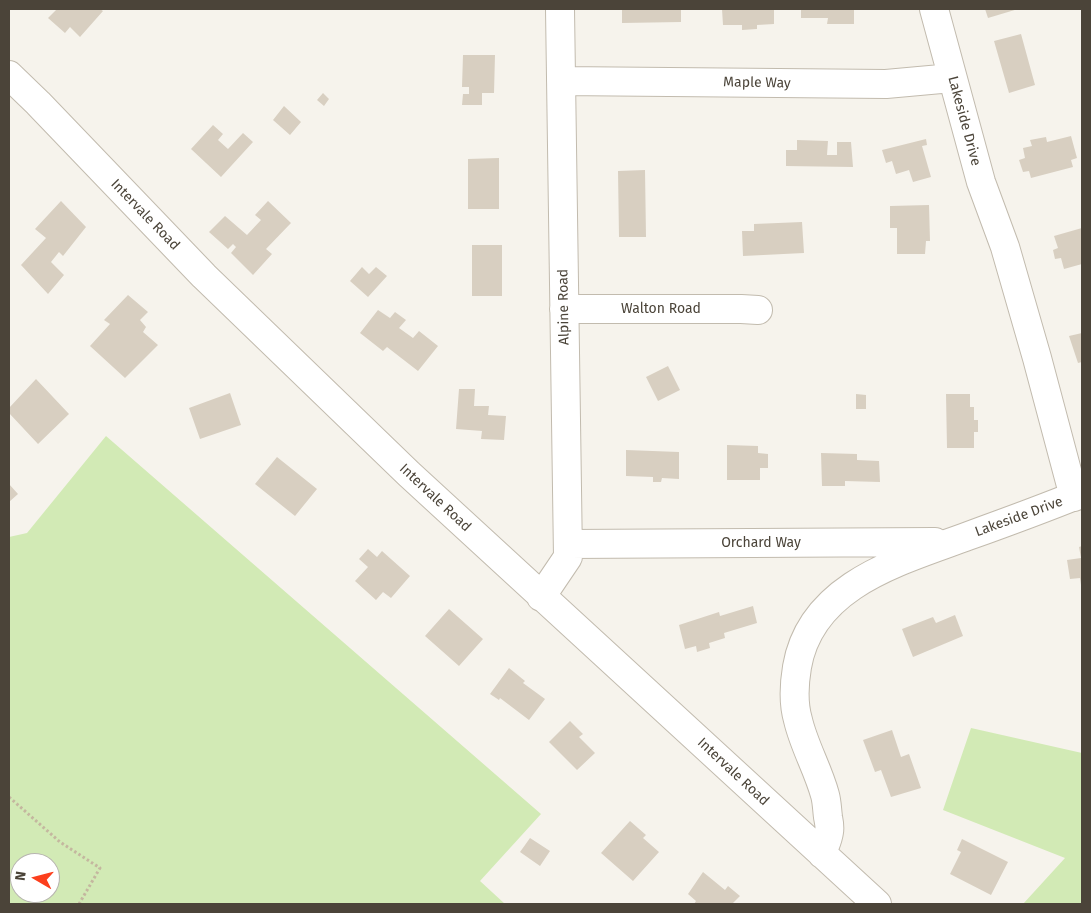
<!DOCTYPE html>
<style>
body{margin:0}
#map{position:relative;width:1091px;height:913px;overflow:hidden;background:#f6f3ec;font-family:"Fira Sans",sans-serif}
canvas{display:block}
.frame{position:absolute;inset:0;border:10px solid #4b4439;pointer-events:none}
.north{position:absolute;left:10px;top:853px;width:50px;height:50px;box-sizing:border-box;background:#fff;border:1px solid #b7b4b0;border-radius:50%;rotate:278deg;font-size:14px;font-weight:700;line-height:20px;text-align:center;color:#4b4439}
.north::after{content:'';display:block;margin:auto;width:18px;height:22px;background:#fc3f1d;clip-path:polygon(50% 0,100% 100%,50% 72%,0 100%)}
</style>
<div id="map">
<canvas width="1091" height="913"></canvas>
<div class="frame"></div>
<div class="north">N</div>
</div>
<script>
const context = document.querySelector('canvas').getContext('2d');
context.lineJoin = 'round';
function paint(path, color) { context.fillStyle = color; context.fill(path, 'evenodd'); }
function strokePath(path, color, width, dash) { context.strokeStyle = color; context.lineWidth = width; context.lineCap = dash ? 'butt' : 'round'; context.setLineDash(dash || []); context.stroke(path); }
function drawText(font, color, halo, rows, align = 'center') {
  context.font = font + ' "Fira Sans",sans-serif'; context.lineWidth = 5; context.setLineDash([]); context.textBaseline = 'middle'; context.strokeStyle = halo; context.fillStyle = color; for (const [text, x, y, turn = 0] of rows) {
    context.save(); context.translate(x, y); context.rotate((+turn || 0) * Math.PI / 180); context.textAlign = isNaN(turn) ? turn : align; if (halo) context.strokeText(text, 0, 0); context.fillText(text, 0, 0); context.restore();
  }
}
const green = new Path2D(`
 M106,436L541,814L480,881L505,904H9V537L27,533ZM20,863H50V893H20Z
 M971,728L1082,753V904H1023L1065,858L943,810Z`);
const building = new Path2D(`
 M57,9H100L103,11L80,37L70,27L65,33L48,18Z
 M622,9H681V22L622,23Z
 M722,9H774V24L757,25V29L742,30V25H723Z
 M801,9H854V24H827L828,18H801Z
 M985,9H1018L988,18Z
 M1021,34L1035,85L1009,93L994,41Z
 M463,55H495L494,93H482V105H462L463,94H469V87H462Z
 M323,93L329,99L324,106L317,100Z
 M284,106L301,122L290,135L273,120Z
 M213,125L223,134L218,140L228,149L243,133L253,142L221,177L191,149Z
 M1071,136L1077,158L1071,160L1073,167L1031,178L1029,171L1023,172L1019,160L1025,158L1023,148L1032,146L1030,140L1046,137L1047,142Z
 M926,139L927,145L922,146L931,177L913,182L909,170L896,174L892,161L886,163L882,150Z
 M797,140L828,141L827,155H837V142H851L853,167L786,166V150H797Z
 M499,158V209H468V159Z
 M645,170L646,237H619L618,171Z
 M61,201L86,227L63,256L59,252L51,262L64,275L48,294L21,265L46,238L35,229Z
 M268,201L291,223L266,249L272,254L253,275L231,253L236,247L233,244L228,249L209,232L225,216L247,235L261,220L255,215Z
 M929,205L930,241H926L925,254H897V228H890V206Z
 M802,222L804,253L743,256L742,231H754V224Z
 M1082,228V257H1081L1082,264L1064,269L1061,258L1055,259L1053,250L1058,248L1054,236Z
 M472,245H502V296H472Z
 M362,267L369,274L376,267L387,276L368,297L350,281Z
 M128,295L148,312L140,320L146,327L143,332L158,345L125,378L90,346L110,324L104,320Z
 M378,310L390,318L395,312L406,320L399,328L413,338L419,331L438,346L418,371L387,347L383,351L360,333Z
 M1082,333V362L1078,363L1069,336Z
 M668,366L680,390L658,401L646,377Z
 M36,379L69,414L38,444L9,413V408Z
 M459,389H475L474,406H489L488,415L506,416L504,440L481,439L482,431L456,429Z
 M230,393L241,425L200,439L189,408Z
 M856,394L866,395V409H856Z
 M946,394H970V407H974V420H978V432H974V448H947Z
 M727,445L758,446V453L768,454V468H760V480H727Z
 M626,450L679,452V479L662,478L661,482H653V477L626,476Z
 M821,453L857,454V460L879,461L880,482L845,481V486H822Z
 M277,457L317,489L295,516L255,484Z
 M9,484L18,494L9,502Z
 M1082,546V585H1081L1080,578L1070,579L1067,560L1081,558L1079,547Z
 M368,549L377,557L382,551L410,576L391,598L383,592L376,600L355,581L368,567L359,559Z
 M753,606L757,623L724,633L725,638L709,643L710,648L697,652L696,646L685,649L679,625L719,612L720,616Z
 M449,609L483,639L459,666L425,636Z
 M955,615L963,636L913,657L902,629L933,617L936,623Z
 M509,668L525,681L523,683L545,699L529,720L500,698L499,700L490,694Z
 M570,721L583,734L579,737L595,753L577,770L549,742Z
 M892,730L901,757L909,754L921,788L891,797L881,770L875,772L863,740Z
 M630,821L646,835L643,838L659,852L633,881L601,853Z
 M530,838L550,851L540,866L520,852Z
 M962,839L1008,862L991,895L950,874L961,852L957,850Z
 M703,872L725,890L728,886L740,896L732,904H694L696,901L688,894Z`);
const path = new Path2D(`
 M9,797L60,842L100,868L79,904`);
const minor = new Path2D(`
 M934,9L981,182L1005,247L1037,358L1074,497
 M9,75L38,103L204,276L409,474L877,904
 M561,81L886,84L952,78
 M564,309H741L758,310
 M568,544L935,542
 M541,597L568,557L560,9
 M822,854C824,847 828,840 829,832C830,828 829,822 828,817C827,810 827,802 825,795C818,769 804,746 798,720C793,703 794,685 797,667C811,584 901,561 968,536C1007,522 1045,508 1082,493`);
const streetNames = [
 ["Maple Way",757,83,1],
 ["Lakeside Drive",964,121,75],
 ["Intervale Road",145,215,46],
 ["Alpine Road",564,307,-91],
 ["Walton Road",661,309],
 ["Intervale Road",435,498,43],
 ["Lakeside Drive",1019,517,-20],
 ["Orchard Way",761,543],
 ["Intervale Road",733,772,43]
];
paint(green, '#d2eab5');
paint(building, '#d8cfc1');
strokePath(minor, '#c2bbae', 30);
strokePath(path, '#c4b79f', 3, [2.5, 2.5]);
strokePath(minor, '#fff', 28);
drawText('14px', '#4b4439', '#fff', streetNames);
</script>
